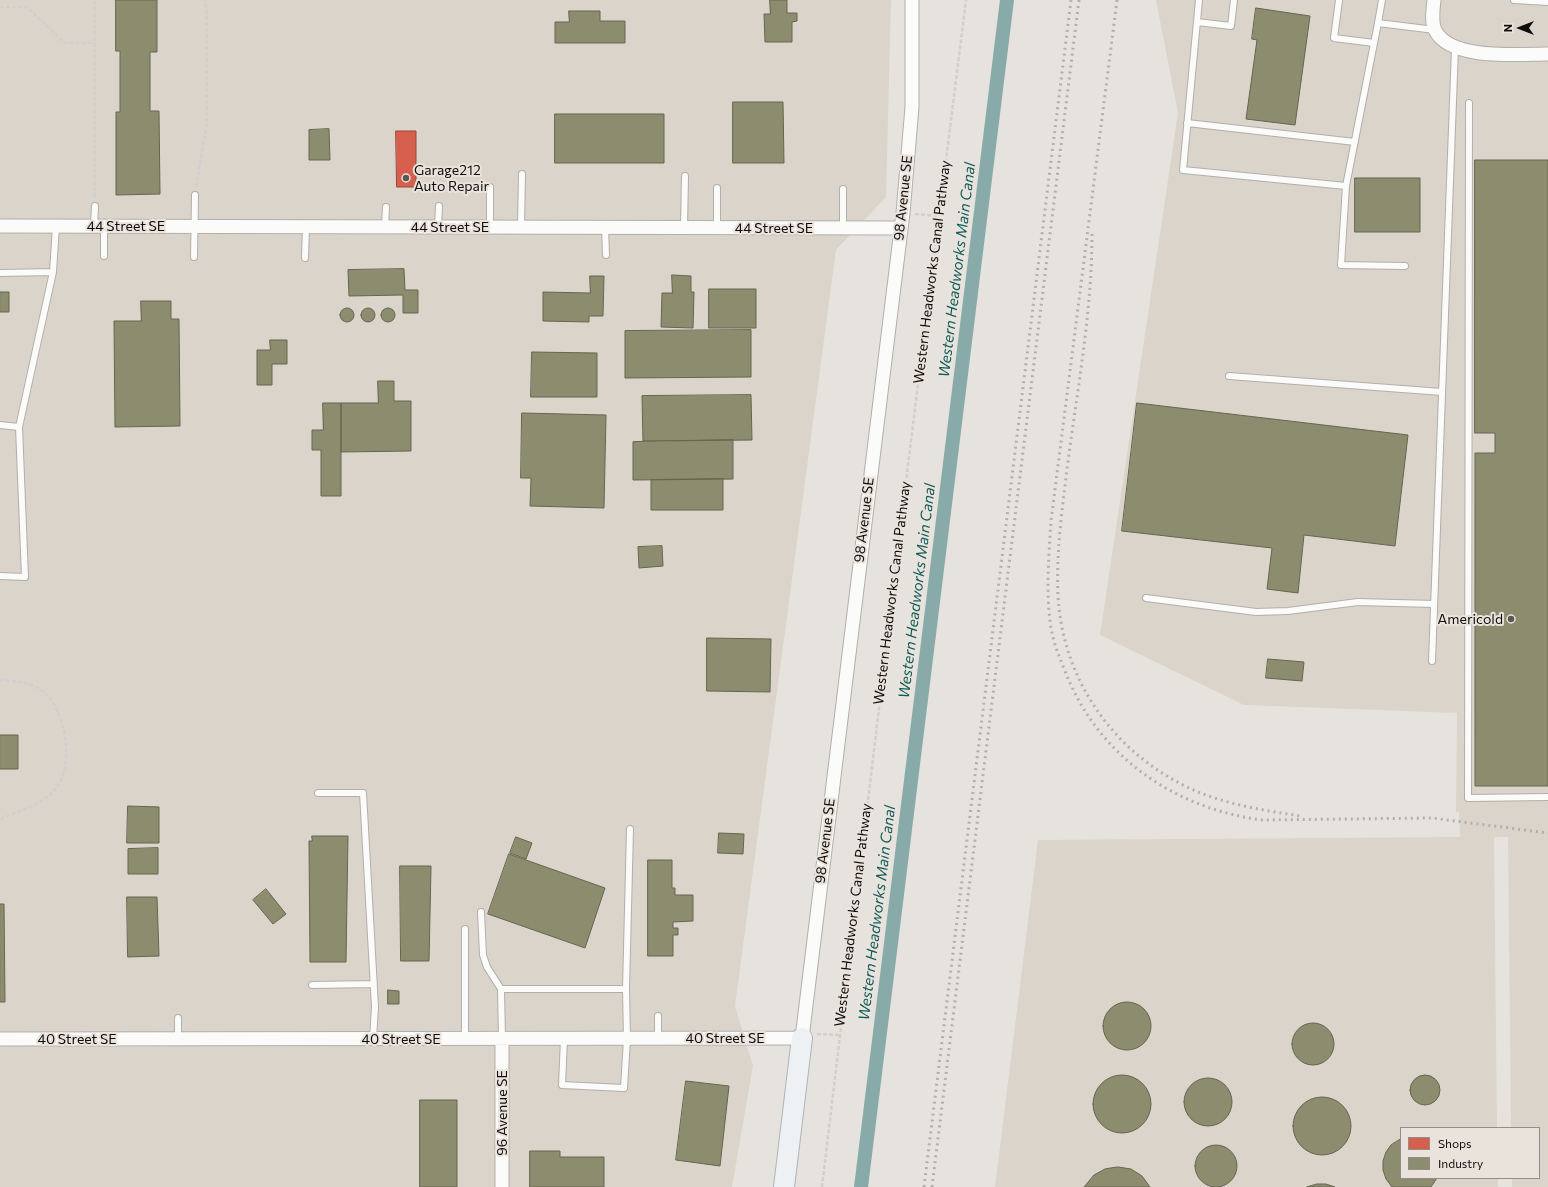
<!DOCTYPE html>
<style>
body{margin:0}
#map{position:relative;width:1548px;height:1187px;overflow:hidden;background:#e6e3df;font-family:Commissioner,sans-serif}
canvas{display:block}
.legend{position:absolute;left:1400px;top:1127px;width:140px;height:52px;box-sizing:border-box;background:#e9e3dc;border:1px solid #928d88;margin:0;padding:5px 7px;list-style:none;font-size:12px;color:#0f0d0a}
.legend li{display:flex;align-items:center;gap:8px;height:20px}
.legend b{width:20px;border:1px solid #928d88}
.north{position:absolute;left:1500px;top:8px;width:40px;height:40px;-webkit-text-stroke:3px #e9e3dc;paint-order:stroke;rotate:270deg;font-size:11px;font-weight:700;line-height:16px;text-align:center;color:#0f0d0a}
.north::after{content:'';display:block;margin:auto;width:14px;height:18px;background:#0f0d0a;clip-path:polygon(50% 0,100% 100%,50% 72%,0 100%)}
</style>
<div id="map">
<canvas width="1548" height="1187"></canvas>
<ul class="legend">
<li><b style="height:11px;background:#d6604d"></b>Shops</li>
<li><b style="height:11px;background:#8c8c6e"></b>Industry</li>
</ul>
<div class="north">N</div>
</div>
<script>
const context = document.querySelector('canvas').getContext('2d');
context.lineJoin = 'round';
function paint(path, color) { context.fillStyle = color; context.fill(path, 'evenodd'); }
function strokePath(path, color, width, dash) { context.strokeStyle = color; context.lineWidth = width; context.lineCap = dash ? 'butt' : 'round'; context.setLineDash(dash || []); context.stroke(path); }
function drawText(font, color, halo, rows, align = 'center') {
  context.font = font + ' Commissioner,sans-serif'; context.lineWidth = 4; context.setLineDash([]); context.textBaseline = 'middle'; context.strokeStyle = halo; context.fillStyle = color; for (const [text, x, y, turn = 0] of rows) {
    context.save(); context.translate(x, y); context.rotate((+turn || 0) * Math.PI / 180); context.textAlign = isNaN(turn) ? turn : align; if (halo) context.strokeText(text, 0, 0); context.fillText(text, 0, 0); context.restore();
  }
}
const built = new Path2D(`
 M0,0H891L886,197L836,250L735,1006L753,1066L732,1187H0Z
 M1156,0H1548V1187H1512V1178H1539V1128H1511L1508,837H1494L1497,1128H1401V1178H1498V1187H995L1038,840L1460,837L1459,812H1456L1457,713L1244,705L1100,635L1178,113Z`);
const shops = new Path2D(`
 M396,131H416V187H397Z`);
const industry = new Path2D(`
 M116,0H157V52H150V111H159L160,194L116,195V112H120V51H116Z
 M770,0H787V13H797V21L792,22V42H765L764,14H770Z
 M1256,8L1310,16L1295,125L1246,119L1257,40L1252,39Z
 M569,11H600V21H625V43H555V22H569Z
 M733,102H783L784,163H733Z
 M555,114H664V163H555Z
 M329,129L330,160H309V130Z
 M1475,160H1548V786H1475V453H1495V433H1475Z
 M1355,178H1420V232H1355Z
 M404,269L405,290H418V313H403V295L349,296L348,270Z
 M672,275L691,276V292H694L693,328L661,327L662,293H672Z
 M590,276H604L603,316H589V322L543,321V292L590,293Z
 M709,289H756V328H709Z
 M0,292H9V312H0Z
 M141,301H171V319H179L180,426L115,427L114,321H141Z
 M361 315a7 7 0 1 1 14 0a7 7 0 1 1-14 0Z
 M340 315a7 7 0 1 1 14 0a7 7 0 1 1-14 0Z
 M381 315a7 7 0 1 1 14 0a7 7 0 1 1-14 0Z
 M751,330V377L625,378V331Z
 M270,340H287V364H272V385H257V350H270Z
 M532,352L597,353V397H531Z
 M378,381H394V401H411V451L341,452V403H378Z
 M751,395L752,440L643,441L642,396Z
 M323,403H341V496H321V450H312V430H323Z
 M1137,403L1408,435L1395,546L1304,535L1298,593L1267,589L1272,548L1122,531Z
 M522,413L606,415L604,508L530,506L531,478H521Z
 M733,440V479L633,480V442Z
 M723,479V510H651V480Z
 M662,546L663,566L639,568L638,547Z
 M707,638L771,639L770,692L707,691Z
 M1268,659L1304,662L1302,681L1266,678Z
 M0,735H18V769H0Z
 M128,806L159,807V843H127Z
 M719,833L744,834L743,854L718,853Z
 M312,836H348L346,962H310L309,841H312Z
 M516,837L532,843L526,859L510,853Z
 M158,848V874H128V849Z
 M509,854L605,888L585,948L488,914Z
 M648,860H672V888H675V895H693V921L673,922V928H678V935H673V956H648Z
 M400,866H431L429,961H401Z
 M266,889L286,914L273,924L253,900Z
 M127,897H157L159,956L128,957Z
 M0,904H4L5,1002H0Z
 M388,990L399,991V1004H388Z
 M1103 1026a24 24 0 1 1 48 0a24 24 0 1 1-48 0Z
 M1292 1044a21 21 0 1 1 42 0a21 21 0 1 1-42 0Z
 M1410 1090a15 15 0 1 1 30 0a15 15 0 1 1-30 0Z
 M1093 1104a29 29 0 1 1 58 0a29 29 0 1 1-58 0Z
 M1184 1102a24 24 0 1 1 48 0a24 24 0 1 1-48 0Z
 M686,1081L729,1086L720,1166L676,1160Z
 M1293 1126a29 29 0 1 1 58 0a29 29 0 1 1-58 0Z
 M420,1100H457V1187H420Z
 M1401,1139V1178H1437L1431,1187H1392L1386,1179L1383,1170V1161L1386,1152L1391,1145Z
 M1195 1166a21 21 0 1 1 42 0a21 21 0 1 1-42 0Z
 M530,1151H560V1157H604V1187H530Z
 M1118,1167L1131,1169L1142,1176L1150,1187H1084L1094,1175L1105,1169Z
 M1317,1184H1326L1335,1187H1307Z`);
const canal = new Path2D(`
 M861,1187L1007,0`);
const path = new Path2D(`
 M0,7H27L65,43H95
 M196,187L207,122V18L205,0
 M95,197V0
 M915,214L939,216
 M0,680C14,681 30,682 41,690C66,707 75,765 56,788C43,805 19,811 0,819
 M817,1034L839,1035
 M822,1187L908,465L966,0`);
const lane = new Path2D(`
 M1199,0L1183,170L1346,186L1341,265L1405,266
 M1339,0L1334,38L1374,43
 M1382,0L1378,23L1435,30
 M1514,0L1548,2
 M1197,22L1231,26L1234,0
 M1469,103L1468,798L1548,797
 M1187,123L1355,142
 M1346,186L1378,23
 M717,188V228
 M843,189V228
 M94,226L95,206
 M385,227L386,207
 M438,227L439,206
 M490,227V187
 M521,227L522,174
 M605,227L606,255
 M684,228L685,176
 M104,256V226
 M194,257L195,195
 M305,258L306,227
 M0,273L53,272
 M1229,376L1442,392
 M0,425L19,427L53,272L56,226
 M0,576L25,577L19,427
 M1146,598L1256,612L1288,611L1358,602L1434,604
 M1432,661L1455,48
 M318,793H363L375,1007L373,1039
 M481,912L483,955L487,967L501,989L502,1039
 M465,929V1039
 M312,985L374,984
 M501,989H626L627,1039L624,1088L562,1085L564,1039
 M626,989L630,829
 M658,1016V1038
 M178,1039V1018`);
const street = new Path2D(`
 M1434,0C1433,10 1431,21 1435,30C1450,61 1519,54 1548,54
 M0,226L901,228
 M0,1039L802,1038L903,213L912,107V0
 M502,1039V1187`);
const primary = new Path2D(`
 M784,1187L802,1038`);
const rail = new Path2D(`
 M1117,0L1051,521C1049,554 1046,588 1050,621C1052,639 1058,654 1065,671C1098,756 1173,808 1262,820L1432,818L1548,833
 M1092,234C1092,313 1077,391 1067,469C1062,511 1056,553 1058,596C1063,684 1118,758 1198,792C1230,805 1267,811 1301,816
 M924,1187L1071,0
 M932,1187L1079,0`);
const markers = [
 [406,178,4,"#5a5855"],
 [1511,619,4,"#5a5855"]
];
const poiNames = [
 ["Garage212",414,170],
 ["Auto Repair",414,186],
 ["Americold",1503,619,"right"]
];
const streetNames = [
 ["98 Avenue SE",903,198,-84],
 ["44 Street SE",126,226],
 ["44 Street SE",450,227],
 ["44 Street SE",774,228],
 ["Western Headworks Canal Pathway",932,272,-83],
 ["98 Avenue SE",864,520,-83],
 ["Western Headworks Canal Pathway",892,593,-83],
 ["98 Avenue SE",825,841,-83],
 ["Western Headworks Canal Pathway",853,915,-83],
 ["40 Street SE",725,1038],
 ["40 Street SE",77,1039],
 ["40 Street SE",401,1039],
 ["96 Avenue SE",502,1113,-90]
];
const waterNames = [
 ["Western Headworks Main Canal",957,270,-83],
 ["Western Headworks Main Canal",917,591,-83],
 ["Western Headworks Main Canal",877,913,-83]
];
paint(built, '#dbd4cb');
paint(shops, '#d6604d');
strokePath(shops, '#9a4739', 1);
paint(industry, '#8c8c6e');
strokePath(industry, '#666650', 1);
strokePath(canal, '#88abaa', 14);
strokePath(lane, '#b1afac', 8);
strokePath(street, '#b1afac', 15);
strokePath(primary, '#adb3b5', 22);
strokePath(path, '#d0cfcd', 2.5, [4, 2]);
strokePath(lane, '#fbfbfa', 6);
strokePath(street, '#fbfbfa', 13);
strokePath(primary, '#edf1f3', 20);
strokePath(rail, '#b0b0af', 3, [2, 4]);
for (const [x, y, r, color] of markers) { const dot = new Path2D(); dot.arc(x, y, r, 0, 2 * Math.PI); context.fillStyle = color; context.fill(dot); strokePath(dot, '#e9e3dc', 1.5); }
drawText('14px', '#0f0d0a', '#e9e3dc', poiNames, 'left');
drawText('14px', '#0f0d0a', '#e9e3dc', streetNames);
drawText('italic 15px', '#115c5c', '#e9e3dc', waterNames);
</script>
